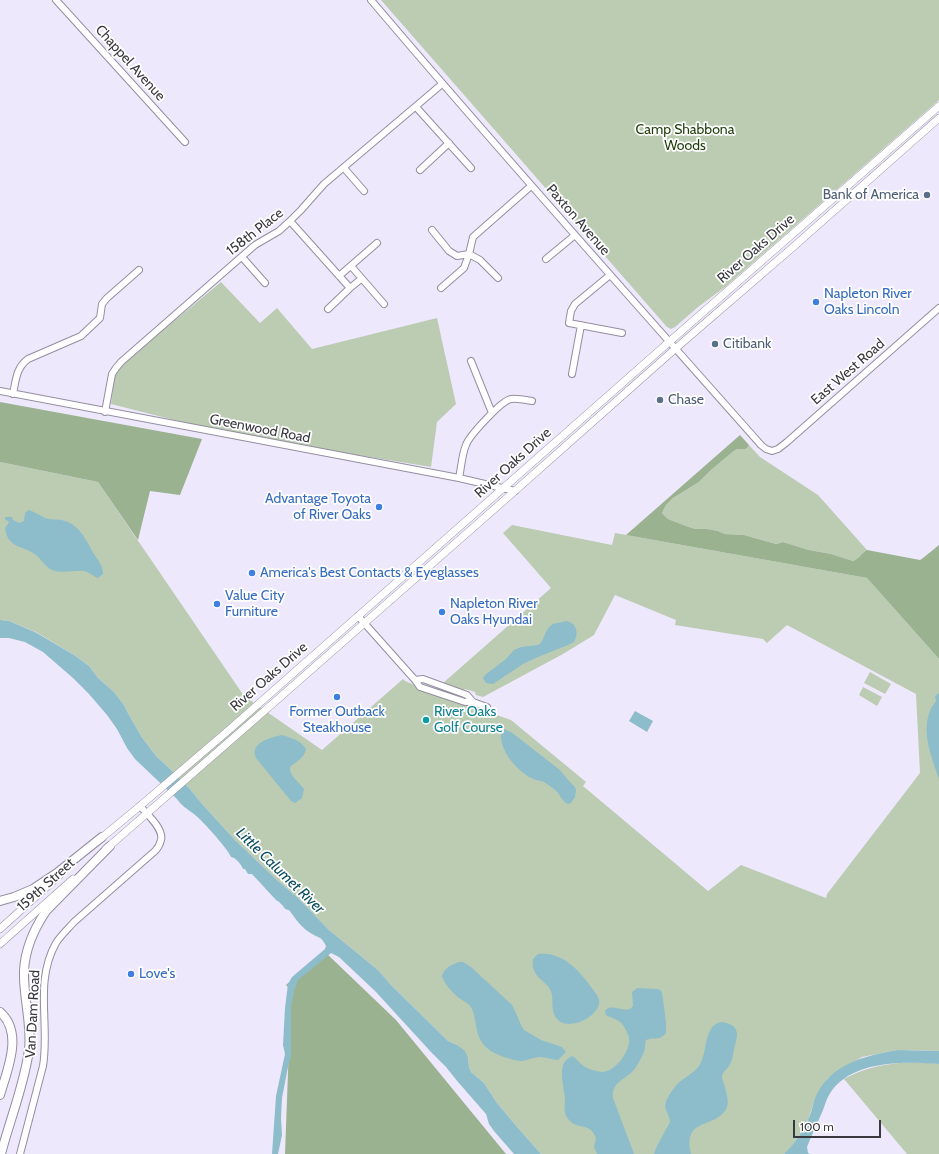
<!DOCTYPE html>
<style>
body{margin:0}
#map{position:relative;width:939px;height:1154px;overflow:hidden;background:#eee8fc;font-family:Cabin,sans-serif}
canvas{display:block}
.scale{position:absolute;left:793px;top:1120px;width:88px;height:18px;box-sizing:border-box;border:2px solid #3b3940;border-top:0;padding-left:5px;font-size:12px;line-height:14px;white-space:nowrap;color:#3b3940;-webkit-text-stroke:3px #fff;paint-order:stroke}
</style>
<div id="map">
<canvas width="939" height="1154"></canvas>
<div class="scale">100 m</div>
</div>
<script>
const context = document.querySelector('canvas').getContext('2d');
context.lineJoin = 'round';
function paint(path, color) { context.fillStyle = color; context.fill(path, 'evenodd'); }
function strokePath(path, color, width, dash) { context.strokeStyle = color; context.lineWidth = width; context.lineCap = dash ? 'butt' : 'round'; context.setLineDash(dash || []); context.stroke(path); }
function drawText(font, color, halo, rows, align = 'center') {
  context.font = font + ' Cabin,sans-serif'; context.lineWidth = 3.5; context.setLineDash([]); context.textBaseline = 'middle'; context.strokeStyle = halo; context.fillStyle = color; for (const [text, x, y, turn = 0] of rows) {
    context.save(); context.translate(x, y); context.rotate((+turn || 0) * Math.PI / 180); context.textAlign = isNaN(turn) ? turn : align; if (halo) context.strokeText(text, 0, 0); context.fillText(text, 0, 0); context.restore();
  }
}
const green = new Path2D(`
 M381,0H939V100L725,287L698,307L675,327L671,329L667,327Z
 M221,282L260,323L277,308L312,349L437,318L456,404L437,422L431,467L345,453L194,425L111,404L115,372L156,336Z
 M749,445L760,457L818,495L867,550C861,553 859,559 853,561L831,554L809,550L783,542L776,544L744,535L725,534L718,531L707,529H695L686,526L668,519L662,513L666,505L673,498L699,482L711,470L735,450C741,448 746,452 749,445Z
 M0,462L98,482L244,696L322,750L403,679L405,681L436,694L511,720L586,782L583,786L708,891L741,865L826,898L827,894L920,773L916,694L787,625L767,643L763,639L675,625L676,620L615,595L594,635L563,654L483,697L476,695L475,692L465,689L463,691L442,684L551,588L503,533L512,525L612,545L615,533L867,578L939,659V1051L897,1050L862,1057L828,1078L815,1098L809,1117L802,1131L790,1149L784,1154H541L518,1128L497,1103L484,1083L471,1072L469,1067L468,1058L457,1045L448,1041L391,985L378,970L329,930L298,898L278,881L235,840L203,805L189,788L170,769L156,756L141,736L129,715L124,705L114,692L98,678L89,666L74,655L36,632L9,621L0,620Z
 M870,672L891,684L885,694L864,683Z
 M863,687L882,697L877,706L859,695Z
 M920,1062L939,1064V1154H907L844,1079C871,1065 890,1063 920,1062Z`);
const forest = new Path2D(`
 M0,402L202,439L180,495L150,491L138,540L98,482L0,462Z
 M740,435L749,445C746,452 741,448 735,450L711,470L699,482L673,498L666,505L662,513L668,519L686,526L695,529H707L718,531L725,534L744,535L776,544L783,542L809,550L831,554L853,561C859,559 861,553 867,550L920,560L923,558L939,545V659L867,578L626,535Z
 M324,951L396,1020L506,1154H285L291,990L286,985Z`);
const water = new Path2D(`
 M29,510C35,512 39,515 45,518C50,520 56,519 61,520C79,523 86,540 94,554C98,560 103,566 103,574L98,578C93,576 89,572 84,571C74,570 62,574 52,570C45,567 42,560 36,555C23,545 8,549 5,528L8,524L9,522L5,519V517H12L13,520L19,523L24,521L25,513Z
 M0,620L9,621L35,632L74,655L89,666L98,678L114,692L124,705L129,715L141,736L156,756L170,769L189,788L203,805L235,840L278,881L298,898L329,930L378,970L391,985L448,1041L457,1045L465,1051L468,1058L469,1067L471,1072L484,1083L497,1103L518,1128L541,1154H514L494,1131L489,1124L486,1114L458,1082L446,1067L431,1052L376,992L339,957L331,953L298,980L294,991L291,1008V1056L288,1067L282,1098L281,1118L282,1135L278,1154H272L276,1096L285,1054L283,1045L285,1008L288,984L292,977L325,949L326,946C321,935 317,938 309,932C301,927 295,918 289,910C284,910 284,906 280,903C279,901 277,901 276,900L252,874H248L245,869H243C241,864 236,858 231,857C228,849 202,820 194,814C187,809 182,806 176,798L135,759L127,748L117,729L107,715L89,694L73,678L43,652L25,642L9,638H0Z
 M566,621C577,623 579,633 574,642L568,645L538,657L523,664L493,684L486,683L483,678L485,675L506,659L514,650L521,647L538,645L541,643L547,630L550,626L553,624Z
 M939,693V779C932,758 921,733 930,711C931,707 934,705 936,701L935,696Z
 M635,711L653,721L647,732L629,721Z
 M504,729L511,732L560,770L568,780L575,787L576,790L575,797L571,803L568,804C561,801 560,793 554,789C550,786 545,782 541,781C536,780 533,779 529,777C514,767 499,750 501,731Z
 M282,735C291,738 301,740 306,749C305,757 296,762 290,767C289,776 299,782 304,789L302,798L295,803L291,801L256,758C249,743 271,737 282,735Z
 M538,954C563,951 581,972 594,991C597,995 600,999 599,1004C597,1017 568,1032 557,1019C551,1012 553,1004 552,995C550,980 530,980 533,959Z
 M459,962H463L471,967L512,1005L516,1013L521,1025L524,1030L541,1040L562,1047L566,1052L558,1060C552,1060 547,1057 540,1057C534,1057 529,1060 522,1061C517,1061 512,1059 507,1058C495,1054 485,1050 479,1037C475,1027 476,1016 471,1007C468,1003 463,1001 459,998C452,992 445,985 442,976C445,967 451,965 459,962Z
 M637,988L657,989L660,990L662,992L666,1022V1033C659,1042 654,1036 646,1040C645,1043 645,1046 645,1049C643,1055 639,1062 636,1067C628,1080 611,1080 613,1098L634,1154H597L594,1147L596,1138C589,1121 579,1131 569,1120C567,1118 565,1115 565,1112C564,1108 565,1103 565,1099C564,1088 560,1075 563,1065C565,1060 568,1058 572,1056C576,1058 576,1059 579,1062C584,1068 594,1071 602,1072C615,1072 631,1051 629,1038C628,1034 625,1027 622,1024C618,1019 611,1018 606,1015L605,1011C610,1003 622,1012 630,1009L633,1006L632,992Z
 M722,1022C741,1025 738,1035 734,1049C733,1054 733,1059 730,1064C728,1069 723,1071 722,1076C722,1081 725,1084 725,1088C727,1095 730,1104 725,1111C711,1129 683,1118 691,1154H654L657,1146L670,1122C670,1113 662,1110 667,1099C671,1091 678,1082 685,1078C693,1072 698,1070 702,1060C707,1048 705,1024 722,1022Z
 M897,1050L939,1051V1064C904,1061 849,1060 829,1095C826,1100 825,1105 823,1110C818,1122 812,1134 807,1147L808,1153L810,1154H784C795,1144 804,1129 810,1115C812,1110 813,1103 815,1098C830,1064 864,1056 897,1050Z`);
const minor = new Path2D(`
 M56,0L185,142
 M371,0C498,150 630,297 761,445L766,449L772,451L778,449L787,442L939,308
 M416,107L471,168
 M344,168L364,191
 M420,170L449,143
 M290,221L350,288L361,279
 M432,230L449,251L457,256L469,254L480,260L498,278
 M242,257L265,283
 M546,259L575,235
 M351,266L384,304
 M610,275L575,304L571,311L569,323L622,333
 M339,276L377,243
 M441,288L464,268L469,254L473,237L531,186
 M328,309L350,288
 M471,361L492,413
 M572,374L581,325
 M0,391L459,478L515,491
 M13,394C16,380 16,368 28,359L81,336L100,318L102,304L107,298L139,270
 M105,412L112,374L116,368L121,362L255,245L279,231L290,221L301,210L324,184L442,84
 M459,478C461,469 462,454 466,445C469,436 502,400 511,399C517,398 526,400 532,401
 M358,616L415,680L420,687L465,702H473L487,707
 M415,680L423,679L467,695L473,702
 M20,1154L43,1066C50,1024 34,982 56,943C61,935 68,929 74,922L155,851C158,848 160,844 161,840C164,829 147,814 140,806`);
const major = new Path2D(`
 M99,840L140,806L230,729L669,342L939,106
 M106,849L278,699L508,497L675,349L792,248L939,118
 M0,929L63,872
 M0,944L73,879`);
const highway = new Path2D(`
 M0,901L14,897L33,889L57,873L102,837
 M0,1012C24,1033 7,1070 0,1095
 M1,1154C10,1119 24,1086 29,1050C32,1023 23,997 24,971C25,948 34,929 46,911L110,846`);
const markers = [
 [927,195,4,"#5c6f8a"],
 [816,302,4,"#3f7fe0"],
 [715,344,4,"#5c6f8a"],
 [660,400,4,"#5c6f8a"],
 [379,507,4,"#3f7fe0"],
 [252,573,4,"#3f7fe0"],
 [217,604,4,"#3f7fe0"],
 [442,612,4,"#3f7fe0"],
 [337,697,4,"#3f7fe0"],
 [426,720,4,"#0f9aa8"],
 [131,974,4,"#3f7fe0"]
];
const streetNames = [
 ["Chappel Avenue",130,63,48],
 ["Paxton Avenue",578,220,49],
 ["158th Place",255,232,-38],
 ["River Oaks Drive",756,249,-41],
 ["East West Road",848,372,-41],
 ["Greenwood Road",260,429,11],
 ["River Oaks Drive",513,463,-42],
 ["River Oaks Drive",269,677,-41],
 ["159th Street",46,885,-42],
 ["Van Dam Road",33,1014,-87]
];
const parkNames = [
 ["Camp Shabbona",685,130],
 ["Woods",685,146]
];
const serviceNames = [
 ["Bank of America",919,195,"right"],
 ["Citibank",723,344],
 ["Chase",668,400]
];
const shopNames = [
 ["Napleton River",824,294],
 ["Oaks Lincoln",824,310],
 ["Advantage Toyota",371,499,"right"],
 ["of River Oaks",371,515,"right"],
 ["America's Best Contacts & Eyeglasses",260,573],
 ["Value City",225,596],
 ["Furniture",225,612],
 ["Napleton River",450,604],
 ["Oaks Hyundai",450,620],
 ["Former Outback",337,712,"center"],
 ["Steakhouse",337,728,"center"],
 ["Love's",139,974]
];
const cultureNames = [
 ["River Oaks",434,712],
 ["Golf Course",434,728]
];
const waterNames = [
 ["Little Calumet River",280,871,44]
];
paint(green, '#bbccb3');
paint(forest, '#9bb290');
paint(water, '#8dbccb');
strokePath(minor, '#948ea0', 8);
strokePath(major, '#948ea0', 8);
strokePath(highway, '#948ea0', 10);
strokePath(minor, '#fff', 6);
strokePath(major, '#fff', 7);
strokePath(highway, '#fff', 8);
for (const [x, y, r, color] of markers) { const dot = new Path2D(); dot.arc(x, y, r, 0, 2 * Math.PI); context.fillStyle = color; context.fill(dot); strokePath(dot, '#fff', 1.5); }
drawText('14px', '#3b3940', '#fff', streetNames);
drawText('14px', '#1e3c08', '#fff', parkNames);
drawText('14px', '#4e5e75', '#fff', serviceNames, 'left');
drawText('14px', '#366cbe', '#fff', shopNames, 'left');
drawText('14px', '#0d838f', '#fff', cultureNames, 'left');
drawText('italic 15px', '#0c4e5f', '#fff', waterNames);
</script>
